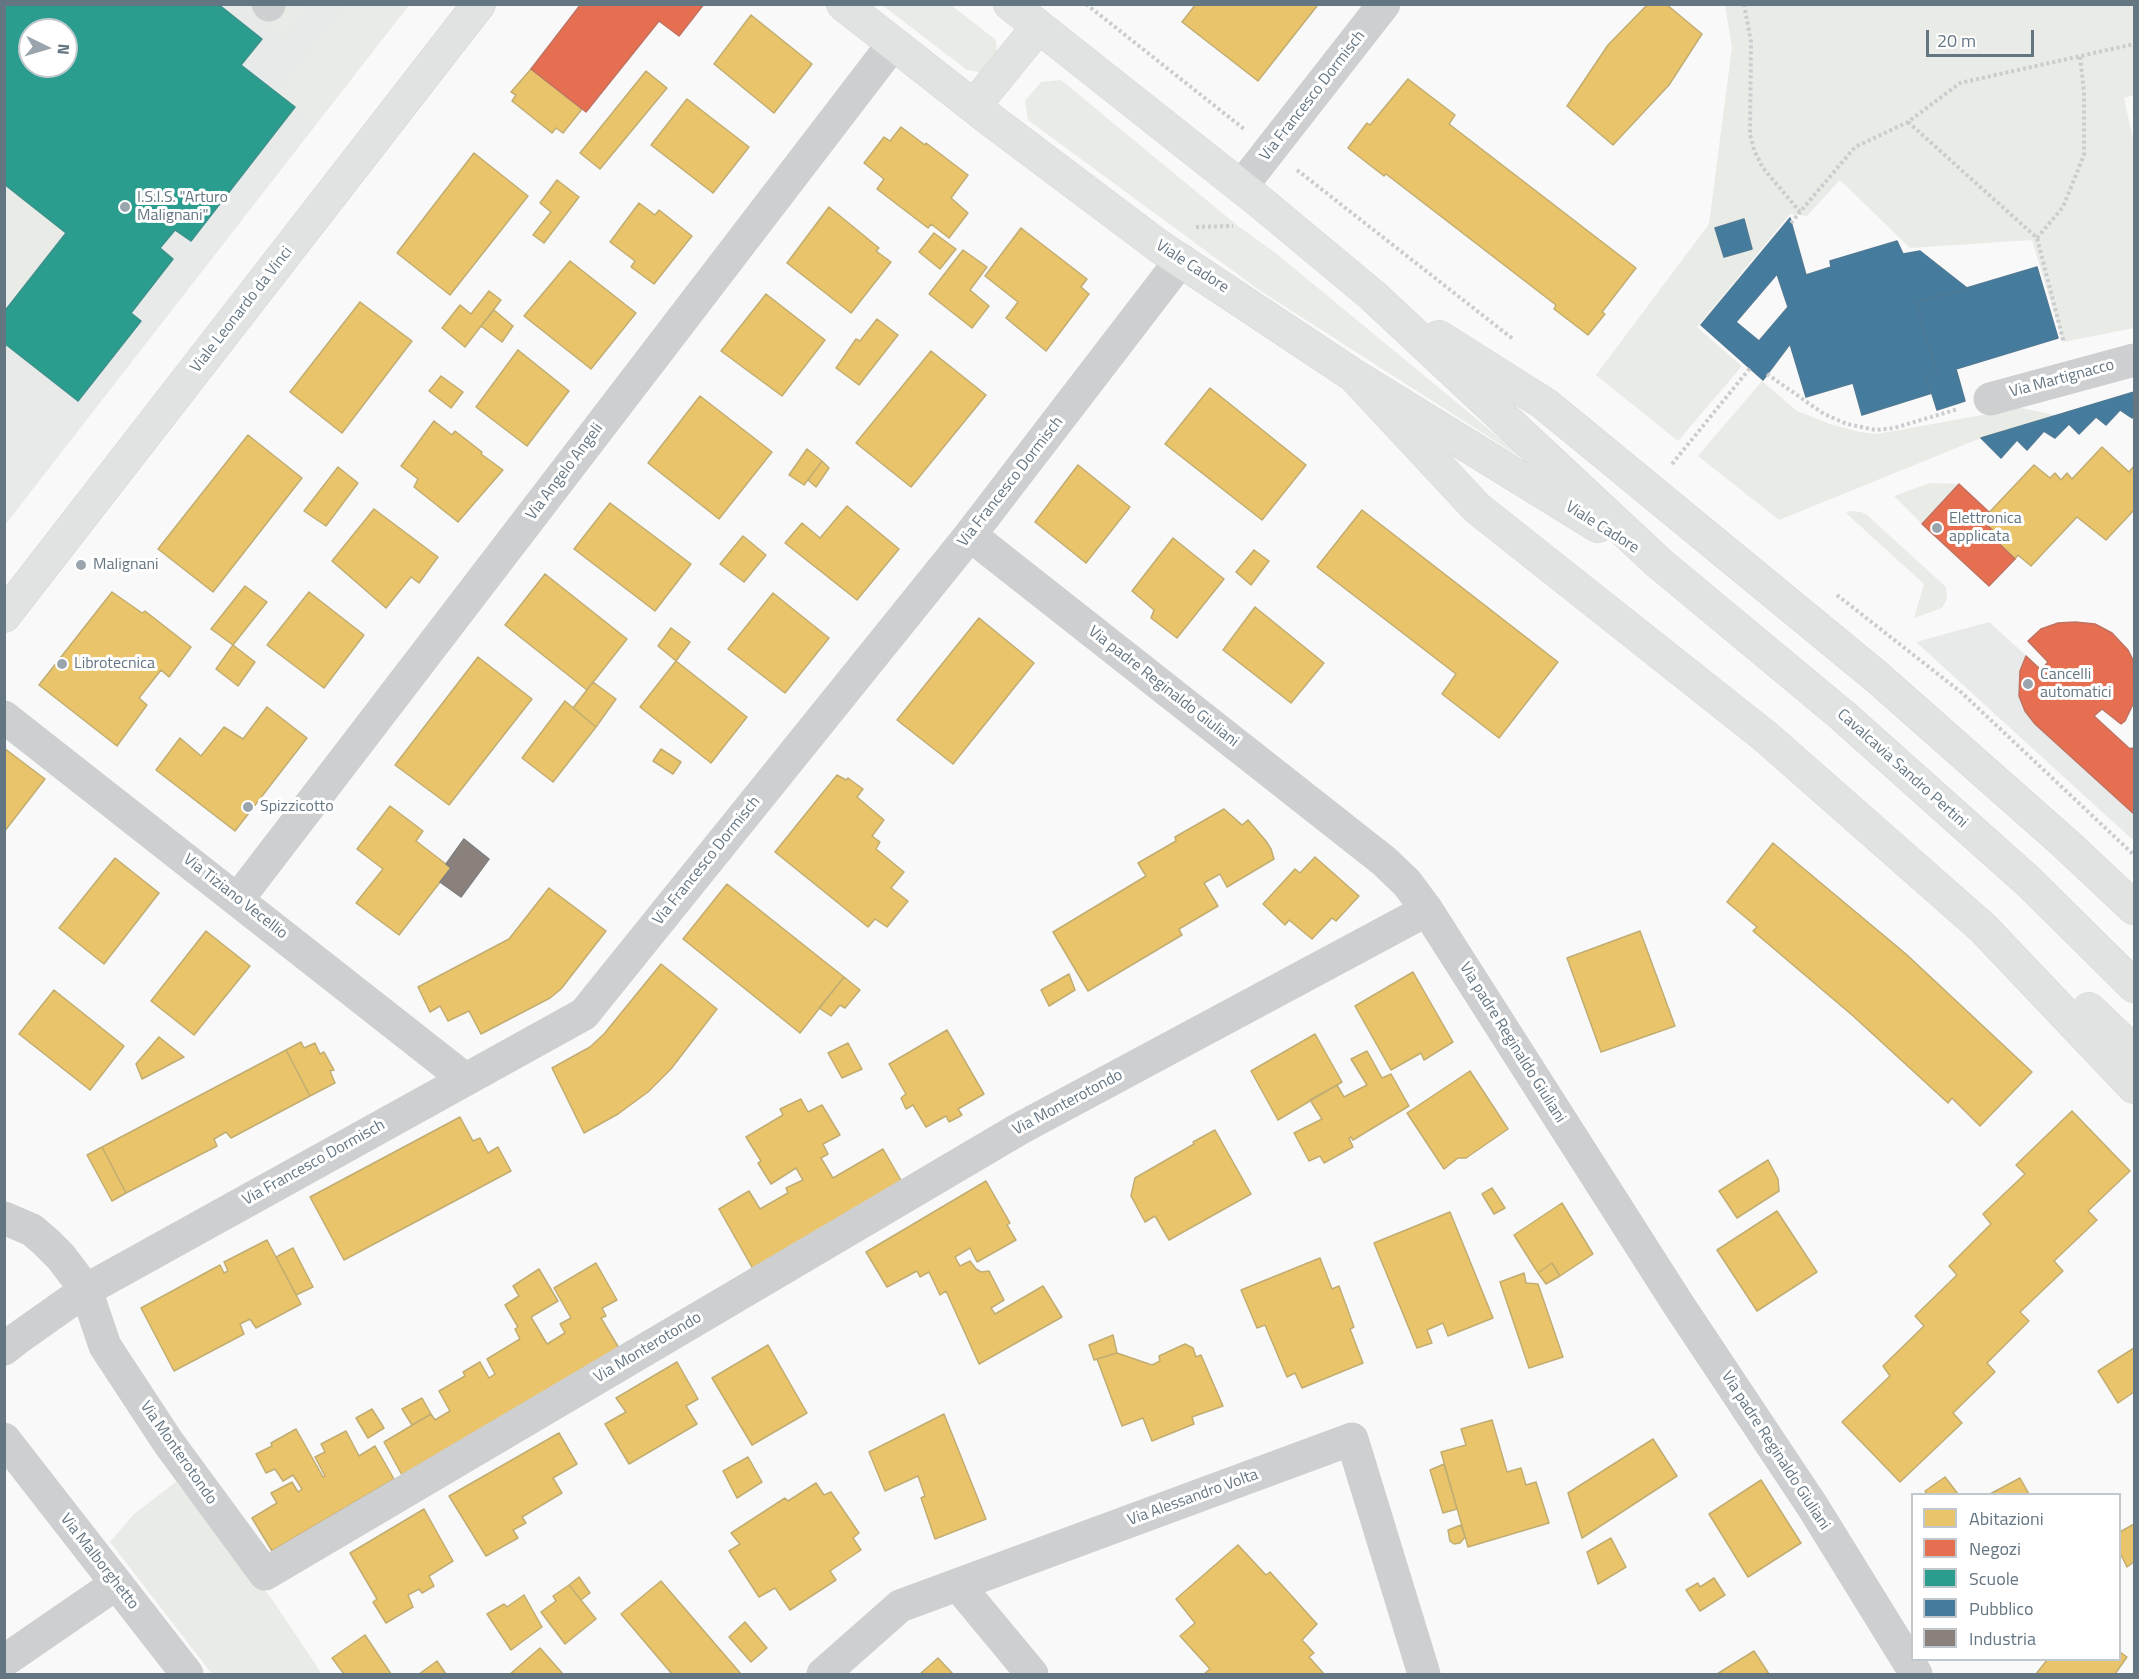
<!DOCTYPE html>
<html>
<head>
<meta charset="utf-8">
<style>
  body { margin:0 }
  #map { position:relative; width:2139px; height:1679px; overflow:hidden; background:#f9f9f9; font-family:"Titillium Web",sans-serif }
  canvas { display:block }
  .frame { position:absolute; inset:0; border:6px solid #657683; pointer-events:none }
  .legend { position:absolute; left:1911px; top:1493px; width:210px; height:168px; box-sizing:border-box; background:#fff; border:2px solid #c1c8cd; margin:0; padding:8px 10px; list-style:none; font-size:18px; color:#657683 }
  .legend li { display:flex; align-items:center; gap:12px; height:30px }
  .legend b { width:30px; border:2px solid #c1c8cd }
  .north { position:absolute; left:18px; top:18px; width:60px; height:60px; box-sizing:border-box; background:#fff; border:2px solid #c1c8cd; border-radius:50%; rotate:95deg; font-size:16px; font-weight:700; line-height:24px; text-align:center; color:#657683 }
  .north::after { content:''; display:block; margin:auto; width:21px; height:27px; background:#99a4ac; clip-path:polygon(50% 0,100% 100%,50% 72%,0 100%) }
  .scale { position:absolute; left:1926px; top:30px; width:108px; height:27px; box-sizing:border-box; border:3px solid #657683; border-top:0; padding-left:8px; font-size:18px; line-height:21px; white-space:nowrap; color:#657683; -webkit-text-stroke:4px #fff; paint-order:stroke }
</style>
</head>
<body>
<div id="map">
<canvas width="2139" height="1679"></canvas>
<div class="frame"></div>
<ul class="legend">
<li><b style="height:16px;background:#e9c46a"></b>Abitazioni</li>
<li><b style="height:16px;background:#e76f51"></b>Negozi</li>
<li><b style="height:16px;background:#2a9d8f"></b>Scuole</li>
<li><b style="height:16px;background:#457b9d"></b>Pubblico</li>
<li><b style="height:16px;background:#8a817c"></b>Industria</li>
</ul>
<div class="north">N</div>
<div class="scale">20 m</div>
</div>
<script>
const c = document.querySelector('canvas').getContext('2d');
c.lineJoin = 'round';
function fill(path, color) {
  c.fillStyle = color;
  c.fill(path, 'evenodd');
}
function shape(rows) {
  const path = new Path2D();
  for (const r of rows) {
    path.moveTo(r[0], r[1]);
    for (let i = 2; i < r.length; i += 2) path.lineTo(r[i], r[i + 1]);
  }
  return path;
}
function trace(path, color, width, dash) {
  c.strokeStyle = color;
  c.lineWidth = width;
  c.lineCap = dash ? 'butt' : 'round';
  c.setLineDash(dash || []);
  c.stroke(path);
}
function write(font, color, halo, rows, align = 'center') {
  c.font = font + ' "Titillium Web",sans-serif';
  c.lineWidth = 6;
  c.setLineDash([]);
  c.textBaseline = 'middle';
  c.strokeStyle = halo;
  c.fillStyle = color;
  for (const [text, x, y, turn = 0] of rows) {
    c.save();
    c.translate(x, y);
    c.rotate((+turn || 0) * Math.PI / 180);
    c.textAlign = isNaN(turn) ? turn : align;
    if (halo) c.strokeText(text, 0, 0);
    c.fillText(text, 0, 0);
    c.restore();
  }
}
fill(shape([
  [5,5,409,5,5,525],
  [30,30,66,30,66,66,30,66],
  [1989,622,2130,749,2134,750,2134,841,1916,642]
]), '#e8e9e9');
fill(shape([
  [285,5,309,5,283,39,267,29],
  [345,5,409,5,316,124,277,93],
  [882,5,951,5,996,40,997,57,984,73,967,70],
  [1725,5,2134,5,2134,95,2124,98,2134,144,2134,328,2063,342,2032,240,1910,248,1840,180,1807,216,1790,214,1697,327,1742,366,1678,441,1596,375,1709,224,1732,47],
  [1061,80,1238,226,1277,254,1531,464,1259,290,1028,120,1025,101,1041,82],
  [5,184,66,233,5,312],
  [1762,381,1797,411,1830,424,1859,432,1877,434,2021,408,2055,415,1981,438,1779,520,1698,456],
  [1930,483,1959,484,1922,524,1894,496],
  [1850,511,1861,512,1867,515,1946,587,1947,599,1942,608,1914,618,1924,584,1846,513],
  [176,1482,271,1598,322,1674,212,1674,110,1542,134,1514]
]), '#e8ebe6');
const homes = shape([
  [1196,4,1315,4,1317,6,1258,81,1182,22,1196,4],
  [1648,4,1666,4,1702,34,1669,85,1613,145,1567,106,1608,45,1648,4],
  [751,15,812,64,774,113,714,64,751,15],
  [531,69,582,109,563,133,556,128,552,133,512,101,516,95,511,92,531,69],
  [646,71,667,88,600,169,580,153,646,71],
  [1408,79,1455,115,1449,124,1636,268,1602,312,1605,314,1588,335,1554,309,1556,305,1386,174,1384,176,1348,148,1367,123,1370,125,1408,79],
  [687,99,749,147,713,193,651,145,687,99],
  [901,127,925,145,926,143,968,175,951,198,968,213,949,238,931,224,928,228,877,189,884,179,864,163,884,137,890,141,901,127],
  [474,153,528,196,450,295,397,253,474,153],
  [557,180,579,197,544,243,533,235,551,212,540,203,557,180],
  [639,203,655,215,659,210,692,236,654,284,631,267,635,261,610,242,639,203],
  [829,207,879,248,876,251,891,262,851,313,787,263,829,207],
  [1021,228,1087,279,1081,287,1089,294,1046,351,1006,318,1018,302,985,276,1021,228],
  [934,233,956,249,940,269,919,252,934,233],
  [963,250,987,267,970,290,989,306,972,328,929,294,963,250],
  [570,261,636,313,591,369,524,316,570,261],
  [489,291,501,300,465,347,442,328,460,305,471,314,489,291],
  [766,294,825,340,782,396,721,351,766,294],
  [360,302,412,341,342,433,290,392,360,302],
  [494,310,513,326,502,342,481,326,494,310],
  [877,319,898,335,859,385,836,368,856,339,860,341,877,319],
  [518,350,569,391,527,446,476,407,518,350],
  [931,351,986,395,911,487,856,443,931,351],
  [441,376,463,392,451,408,429,391,441,376],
  [1210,388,1306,465,1262,520,1165,444,1210,388],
  [700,396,772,452,719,519,648,463,700,396],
  [434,421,452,435,455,431,482,452,481,454,503,470,458,522,414,487,418,479,401,466,434,421],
  [248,435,302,478,213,592,158,549,248,435],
  [2102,447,2129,472,2134,466,2134,510,2106,540,2077,517,2031,566,2018,555,2015,559,1991,536,1994,532,1982,520,2034,465,2050,478,2055,473,2061,480,2067,473,2072,479,2102,447],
  [807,449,822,461,804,485,789,475,807,449],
  [822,461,829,468,816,487,808,480,822,461],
  [1078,465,1130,507,1086,563,1035,522,1078,465],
  [338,467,358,483,326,526,304,511,338,467],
  [610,503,691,564,655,611,574,549,610,503],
  [847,506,899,549,857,600,785,543,802,523,820,538,847,506],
  [374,509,438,557,419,583,411,577,386,608,332,561,374,509],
  [1362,510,1558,662,1499,738,1442,694,1456,674,1317,567,1362,510],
  [743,536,766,555,744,582,720,564,743,536],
  [1173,538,1224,579,1177,638,1151,618,1154,610,1132,591,1173,538],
  [1254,550,1269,561,1251,585,1236,572,1254,550],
  [545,574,627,639,587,690,505,625,545,574],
  [245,586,267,602,233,645,211,629,245,586],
  [112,592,142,613,145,611,191,647,169,677,161,670,139,698,147,705,117,746,39,685,112,592],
  [309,592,364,635,324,688,267,645,309,592],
  [773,593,829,638,785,693,728,649,773,593],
  [1255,607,1324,663,1291,703,1223,650,1255,607],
  [979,618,1034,663,953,764,897,720,979,618],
  [671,628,690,642,676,661,658,646,671,628],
  [233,645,255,662,238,686,216,669,233,645],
  [478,657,532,699,449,805,395,765,478,657],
  [676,661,747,717,711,763,640,707,676,661],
  [593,682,616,699,596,727,573,708,593,682],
  [565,701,596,727,553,782,522,758,565,701],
  [267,707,307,738,235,831,156,770,180,738,201,756,224,727,243,739,267,707],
  [4,748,45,779,4,832,4,748],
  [661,749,681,762,673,774,653,761,661,749],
  [837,775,846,780,848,778,863,789,857,797,884,820,872,836,880,842,876,849,904,872,891,888,908,901,887,927,875,919,868,927,775,852,837,775],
  [390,806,423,831,416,841,451,868,399,935,356,903,383,869,357,849,390,806],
  [1224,809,1242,825,1248,820,1266,841,1271,849,1274,859,1227,887,1220,874,1204,883,1218,906,1179,929,1182,935,1088,991,1053,932,1146,876,1138,863,1176,841,1175,837,1224,809],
  [1773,843,1906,954,2032,1072,1980,1126,1952,1098,1948,1103,1852,1015,1753,931,1757,927,1727,902,1773,843],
  [1315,857,1359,896,1336,921,1332,918,1312,939,1289,920,1285,925,1263,904,1295,869,1300,873,1315,857],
  [115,858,159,893,104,964,59,928,115,858],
  [727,884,844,977,800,1033,683,939,727,884],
  [549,888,606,931,561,989,550,998,481,1034,469,1011,448,1021,440,1006,430,1012,418,987,509,939,549,888],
  [206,931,250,966,194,1035,151,1001,206,931],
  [1640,931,1675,1026,1601,1052,1567,958,1640,931],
  [661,964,717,1009,671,1069,648,1092,618,1114,584,1133,552,1068,590,1047,604,1034,661,964],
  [1413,972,1453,1042,1424,1060,1421,1053,1391,1070,1355,1006,1413,972],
  [1069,974,1075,990,1049,1006,1041,990,1069,974],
  [844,977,860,990,845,1008,840,1005,831,1016,819,1008,844,977],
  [54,990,124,1046,90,1090,19,1034,54,990],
  [947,1030,984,1094,958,1109,962,1115,949,1122,946,1116,926,1127,913,1105,906,1109,901,1098,906,1094,889,1064,947,1030],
  [1315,1034,1342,1082,1278,1120,1251,1071,1315,1034],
  [159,1037,184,1057,142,1079,136,1064,159,1037],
  [301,1042,304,1048,315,1043,320,1054,324,1052,334,1070,330,1071,335,1083,310,1096,286,1050,301,1042],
  [848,1043,862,1069,842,1078,828,1053,848,1043],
  [286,1050,310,1096,231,1138,226,1132,214,1139,217,1146,126,1193,102,1147,286,1050],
  [1367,1051,1382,1078,1391,1074,1409,1106,1353,1140,1351,1137,1349,1138,1353,1147,1324,1163,1320,1156,1309,1161,1294,1133,1322,1119,1310,1100,1337,1085,1344,1097,1367,1085,1351,1059,1367,1051],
  [1470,1071,1508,1129,1466,1158,1458,1158,1444,1169,1407,1113,1470,1071],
  [801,1099,808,1112,822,1105,840,1135,823,1144,828,1154,821,1158,833,1178,883,1149,902,1182,753,1269,719,1209,749,1191,760,1209,788,1193,786,1188,803,1180,796,1168,771,1184,758,1163,761,1161,746,1137,783,1115,780,1109,801,1099],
  [2072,1111,2130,1171,2088,1211,2097,1220,2054,1261,2063,1271,2020,1312,2029,1321,1987,1363,1995,1372,1953,1413,1962,1423,1900,1482,1842,1422,1890,1376,1883,1366,1924,1326,1915,1316,1957,1275,1949,1266,1991,1224,1983,1214,2025,1174,2016,1165,2072,1111],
  [460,1117,473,1141,480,1138,488,1153,498,1147,511,1171,344,1260,310,1197,460,1117],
  [1215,1130,1251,1194,1169,1240,1155,1216,1145,1222,1131,1196,1135,1178,1194,1144,1193,1142,1215,1130],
  [102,1147,126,1193,112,1201,87,1155,102,1147],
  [1768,1160,1778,1179,1779,1191,1737,1218,1719,1191,1768,1160],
  [986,1181,1010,1223,1007,1225,1016,1240,977,1262,970,1248,955,1257,960,1266,970,1261,976,1269,981,1272,989,1271,1004,1300,991,1308,995,1314,1043,1286,1062,1317,979,1364,946,1291,940,1295,929,1272,920,1277,917,1271,887,1287,866,1252,986,1181],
  [1492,1188,1505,1208,1494,1214,1482,1194,1492,1188],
  [1562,1203,1593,1254,1560,1276,1552,1263,1538,1273,1514,1235,1562,1203],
  [1777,1211,1817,1272,1757,1311,1717,1250,1777,1211],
  [1450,1212,1493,1318,1448,1336,1443,1323,1427,1330,1432,1343,1417,1348,1374,1243,1450,1212],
  [267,1240,301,1304,256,1328,250,1319,240,1324,244,1334,174,1371,141,1308,220,1265,224,1273,228,1271,224,1262,267,1240],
  [293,1248,313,1287,296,1295,276,1257,293,1248],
  [1320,1258,1332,1289,1339,1286,1354,1327,1350,1329,1363,1363,1302,1388,1295,1373,1287,1377,1265,1325,1257,1328,1241,1290,1320,1258],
  [596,1263,617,1300,602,1308,606,1316,601,1318,619,1348,402,1475,384,1442,431,1414,435,1420,450,1411,439,1391,465,1376,463,1372,480,1362,489,1378,495,1374,487,1359,520,1339,515,1329,518,1327,505,1305,519,1296,513,1286,539,1269,558,1301,531,1317,547,1344,565,1333,560,1324,571,1318,554,1288,596,1263],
  [1552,1263,1560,1276,1546,1284,1538,1273,1552,1263],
  [1524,1273,1526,1283,1538,1284,1563,1357,1529,1368,1500,1282,1524,1273],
  [1113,1335,1117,1353,1094,1360,1089,1345,1113,1335],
  [1185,1344,1193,1348,1196,1357,1201,1355,1223,1406,1192,1417,1194,1424,1152,1441,1143,1418,1122,1426,1097,1359,1117,1353,1152,1365,1160,1361,1159,1356,1185,1344],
  [768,1345,807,1413,752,1445,712,1378,768,1345],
  [2134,1348,2134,1392,2118,1403,2098,1371,2134,1348],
  [677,1362,698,1399,686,1406,697,1424,629,1464,605,1424,626,1412,616,1398,677,1362],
  [422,1398,431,1414,412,1425,402,1409,422,1398],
  [372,1409,384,1428,368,1438,356,1418,372,1409],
  [944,1414,986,1519,935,1539,921,1498,925,1496,918,1476,885,1491,869,1452,944,1414],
  [1492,1420,1507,1472,1521,1468,1526,1485,1536,1482,1549,1523,1468,1547,1441,1452,1466,1445,1461,1429,1492,1420],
  [296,1429,323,1477,325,1476,315,1457,325,1452,321,1444,346,1431,359,1456,375,1446,394,1479,272,1551,252,1518,277,1503,271,1493,292,1482,298,1492,302,1489,293,1475,283,1481,275,1469,266,1473,256,1454,272,1446,271,1443,296,1429],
  [559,1433,577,1464,553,1478,562,1493,522,1517,526,1523,513,1530,518,1538,486,1556,449,1496,559,1433],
  [1653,1439,1677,1476,1582,1538,1568,1493,1653,1439],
  [748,1457,762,1482,737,1498,723,1471,748,1457],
  [1444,1464,1457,1509,1443,1513,1430,1470,1444,1464],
  [1945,1477,1958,1494,1927,1494,1925,1491,1945,1477],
  [2020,1478,2029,1494,1990,1494,2020,1478],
  [1761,1480,1801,1543,1748,1577,1709,1514,1761,1480],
  [816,1483,824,1495,831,1492,859,1533,853,1538,861,1550,830,1571,836,1580,790,1610,775,1588,759,1597,729,1551,740,1544,731,1533,785,1498,788,1501,816,1483],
  [424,1509,453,1561,429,1576,434,1586,422,1593,419,1589,408,1595,413,1607,386,1623,373,1602,377,1599,350,1553,424,1509],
  [2134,1524,2134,1562,2127,1567,2120,1553,2120,1532,2134,1524],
  [1461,1525,1465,1537,1460,1543,1454,1544,1450,1541,1448,1530,1461,1525],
  [1611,1538,1626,1567,1598,1584,1587,1552,1611,1538],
  [1238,1545,1266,1575,1270,1572,1317,1624,1302,1640,1314,1653,1309,1657,1324,1674,1204,1674,1210,1669,1180,1636,1195,1623,1176,1599,1238,1545],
  [579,1577,590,1593,581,1600,569,1585,579,1577],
  [1714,1578,1725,1595,1700,1611,1686,1590,1698,1583,1700,1587,1714,1578],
  [661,1581,741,1674,672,1674,621,1614,661,1581],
  [569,1585,596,1619,565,1644,541,1612,556,1601,553,1596,569,1585],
  [524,1595,542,1627,511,1650,487,1614,504,1604,507,1607,524,1595],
  [745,1622,767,1648,751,1662,729,1637,745,1622],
  [365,1635,391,1674,344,1674,332,1658,365,1635],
  [540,1648,563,1674,510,1674,540,1648],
  [1754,1651,1769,1674,1717,1674,1754,1651],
  [2120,1652,2127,1657,2115,1674,2036,1674,2047,1660,2120,1660,2120,1652],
  [938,1658,953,1674,920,1674,938,1658],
  [437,1661,446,1674,419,1674,437,1661]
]);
fill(homes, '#e9c46a');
trace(homes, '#c1ad72', 1.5);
const shops = shape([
  [581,4,704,4,679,36,659,21,586,112,531,69,581,4],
  [1959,484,1989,512,1982,520,1994,532,1991,536,2015,559,1989,586,1922,524,1959,484],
  [2075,622,2095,624,2112,633,2128,650,2133,660,2134,702,2125,721,2121,724,2102,709,2094,716,2130,749,2132,748,2134,750,2134,814,2035,724,2025,711,2019,696,2020,671,2026,656,2041,670,2048,662,2028,641,2041,629,2058,623,2075,622]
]);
fill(shops, '#e76f51');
trace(shops, '#c07160', 1.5);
const schools = shape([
  [4,4,218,4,262,39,241,65,295,107,191,241,175,230,160,248,173,259,131,313,141,321,78,401,4,343,4,312,66,233,4,184,4,4],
  [30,30,66,30,66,66,30,66,30,30]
]);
fill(schools, '#2a9d8f');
trace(schools, '#3c918b', 1.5);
const public = shape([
  [1790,218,1806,275,1831,267,1830,261,1897,241,1903,254,1920,251,1967,288,1916,303,1937,372,1926,375,1932,393,1862,415,1853,383,1806,397,1790,344,1763,380,1701,325,1790,218],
  [1777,274,1788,307,1759,341,1736,322,1777,274],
  [1744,219,1752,249,1724,257,1715,228,1744,219],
  [2037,267,2058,338,1956,369,1965,401,1937,410,1926,375,1937,372,1916,303,2037,267],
  [2134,392,2134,415,2132,418,2120,410,2106,425,2096,417,2079,434,2069,424,2055,438,2044,431,2027,450,2017,440,2001,458,1981,438,2134,392]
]);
fill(public, '#457b9d');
trace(public, '#4f7a95', 1.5);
const industry = shape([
  [464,839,489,859,461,897,440,882,451,868,446,864,464,839]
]);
fill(industry, '#8a817c');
trace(industry, '#7f7e7e', 1.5);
const major = shape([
  [843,4,991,120,1160,247,1353,375,1598,526],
  [1010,4,1259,201,1372,295,1659,563,1842,715,2029,882,2134,986],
  [974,106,1038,27],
  [1439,337,1545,404,1877,677,2067,845,2134,908],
  [1353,375,1477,508,1766,737,1983,928,2134,1087],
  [4,616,479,4],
  [2089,1009,2134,1052]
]);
trace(major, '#d5d6d7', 34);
trace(shape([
  [1086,4,1244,129],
  [1744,4,1751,42,1750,134,1754,150,1763,168,1800,212,1855,147,1908,122,1960,83,2134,44],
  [1908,122,2037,238,2064,343],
  [1297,170,1513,339],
  [1791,223,1800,212],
  [1196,227,1233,226],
  [2037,238,2063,207,2084,155,2084,92,2080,56],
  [1767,374,1824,414,1847,424,1876,430,1894,428,1958,409],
  [1672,464,1750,368],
  [1837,595,1962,693,2134,855]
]), '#cbcccd', 4, [3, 3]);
trace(shape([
  [268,4,269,5],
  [1241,187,1384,4],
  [1990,399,2134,360],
  [970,535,1384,861,1407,883,1427,910,1678,1304,1813,1507,1916,1674],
  [4,717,465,1079],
  [238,899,893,44],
  [4,1218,32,1230,46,1242,61,1257,86,1290,105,1346,168,1442,265,1574,1019,1129,1427,910],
  [4,1349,18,1338,86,1290,584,1014,970,535,1181,260],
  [4,1439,187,1674],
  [958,1585,1032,1674],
  [4,1661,116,1584],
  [823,1674,900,1606,1352,1439,1424,1674]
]), '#cecfd0', 33);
trace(major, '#e1e2e2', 33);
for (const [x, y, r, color] of [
  [125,207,6,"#99a4ac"],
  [1937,528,6,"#99a4ac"],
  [81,565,6,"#99a4ac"],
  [62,664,6,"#99a4ac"],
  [2028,684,6,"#99a4ac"],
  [248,807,6,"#99a4ac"]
]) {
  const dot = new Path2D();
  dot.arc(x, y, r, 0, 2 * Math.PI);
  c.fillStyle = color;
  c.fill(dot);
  trace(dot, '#fff', 2);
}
write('16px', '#657683', '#fff', [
  ["Via Francesco Dormisch",1313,96,-52],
  ["Viale Cadore",1192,267,33],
  ["Viale Leonardo da Vinci",242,310,-52],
  ["Via Martignacco",2062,379,-15],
  ["Via Angelo Angeli",565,472,-53],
  ["Via Francesco Dormisch",1011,482,-52],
  ["Viale Cadore",1602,528,32],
  ["Via padre Reginaldo Giuliani",1163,687,38],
  ["Cavalcavia Sandro Pertini",1902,769,42],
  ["Via Francesco Dormisch",707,861,-51],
  ["Via Tiziano Vecellio",235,897,38],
  ["Via padre Reginaldo Giuliani",1512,1043,58],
  ["Via Monterotondo",1068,1103,-28],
  ["Via Francesco Dormisch",314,1163,-29],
  ["Via Monterotondo",648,1348,-31],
  ["Via padre Reginaldo Giuliani",1775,1451,57],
  ["Via Monterotondo",178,1453,55],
  ["Via Alessandro Volta",1193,1498,-20],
  ["Via Malborghetto",99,1562,52]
]);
write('16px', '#657683', '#fff', [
  ["I.S.I.S. \"Arturo",137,198],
  ["Malignani\"",137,216],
  ["Elettronica",1949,519],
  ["applicata",1949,537],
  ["Malignani",93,565],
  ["Librotecnica",74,664],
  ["Cancelli",2040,675],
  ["automatici",2040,693],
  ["Spizzicotto",260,807]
], 'left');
</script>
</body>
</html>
